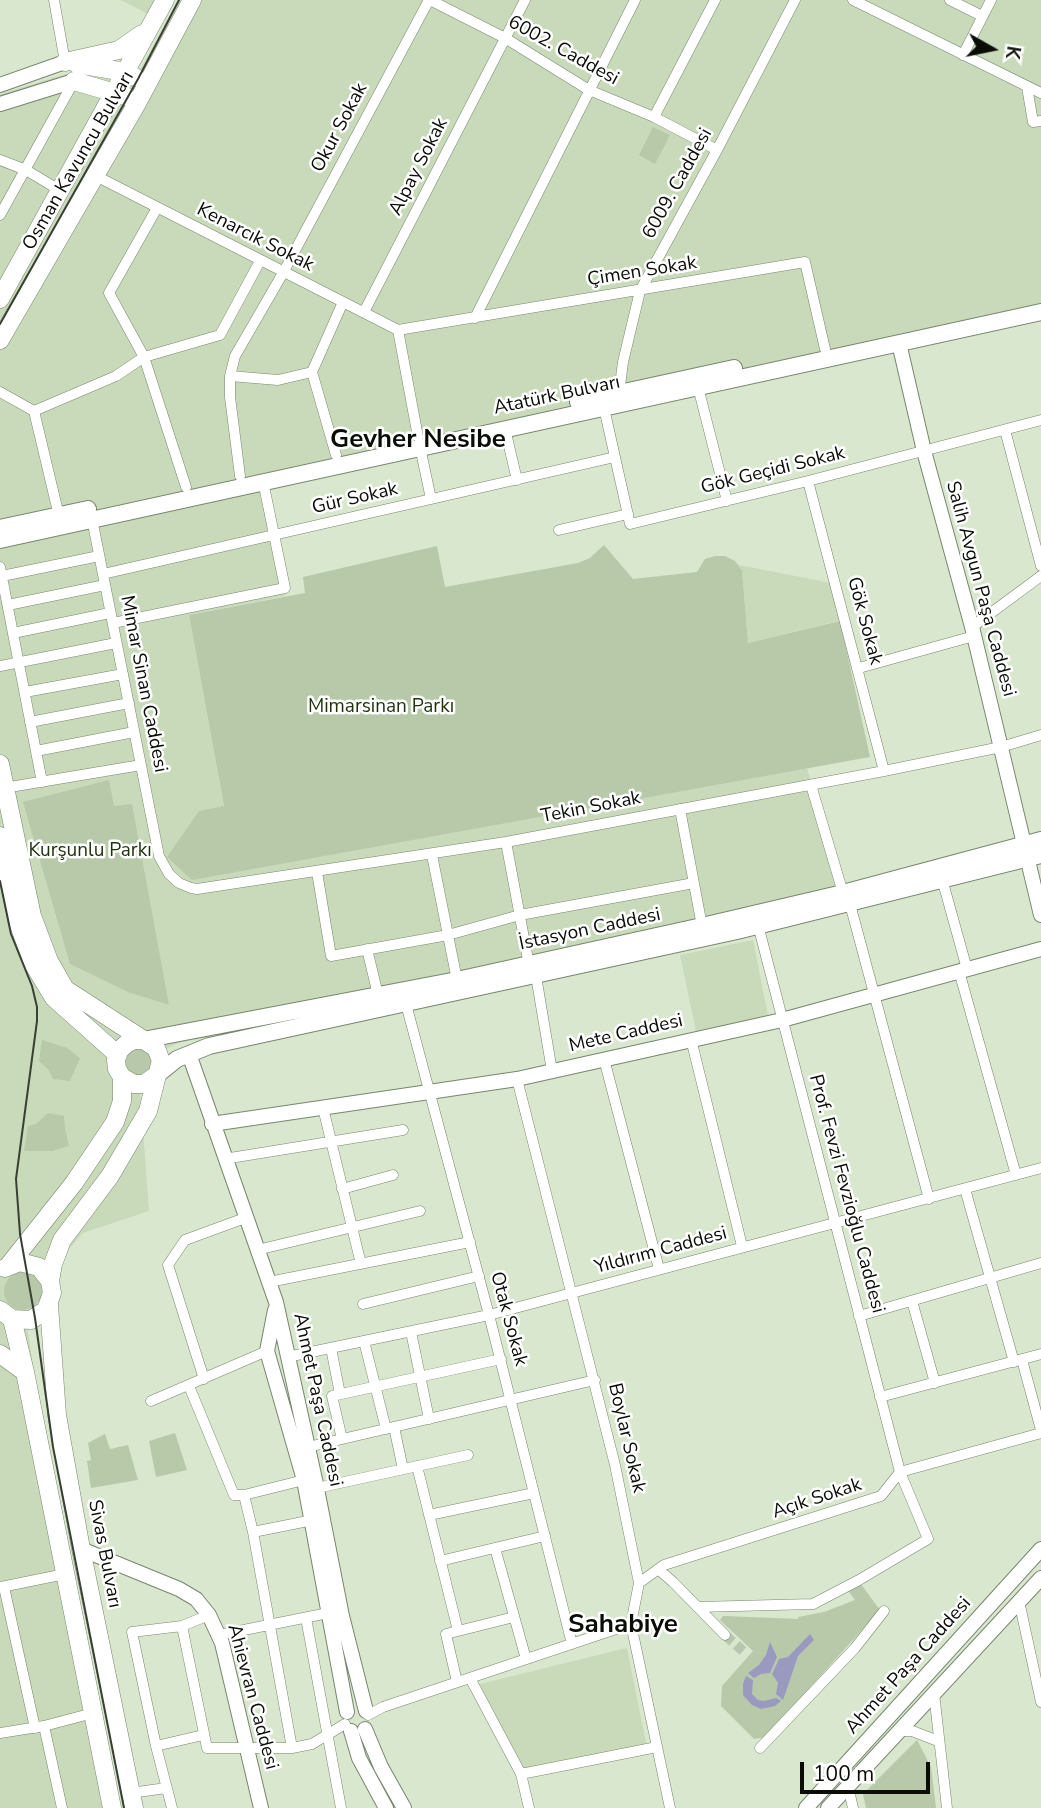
<!DOCTYPE html>
<html>
<head>
<meta charset="utf-8">
<style>
  body { margin:0 }
  #map { position:relative; width:1041px; height:1808px; overflow:hidden; background:#d8e7cd; font-family:"Nunito Sans",sans-serif }
  canvas { display:block }
  .north { position:absolute; left:957px; top:14px; width:70px; height:70px; -webkit-text-stroke:5px #fff; paint-order:stroke; rotate:99deg; font-size:19px; font-weight:700; line-height:28px; text-align:center; color:#090d06 }
  .north::after { content:''; display:block; margin:auto; width:24px; height:32px; background:#090d06; clip-path:polygon(50% 0,100% 100%,50% 72%,0 100%) }
  .scale { position:absolute; left:800px; top:1762px; width:130px; height:32px; box-sizing:border-box; border:4px solid #090d06; border-top:0; padding-left:9px; font-size:21px; line-height:24px; white-space:nowrap; color:#090d06; -webkit-text-stroke:5px #fff; paint-order:stroke }
</style>
</head>
<body>
<div id="map">
<canvas width="1041" height="1808"></canvas>
<div class="north">K</div>
<div class="scale">100 m</div>
</div>
<script>
const c = document.querySelector('canvas').getContext('2d');
c.lineJoin = 'round';
function fill(path, color) {
  c.fillStyle = color;
  c.fill(path, 'evenodd');
}
function shape(rows) {
  const path = new Path2D();
  for (const r of rows) {
    if (r.length === 3) {
      path.moveTo(r[0] + r[2], r[1]);
      path.arc(r[0], r[1], r[2], 0, 2 * Math.PI);
      continue;
    }
    path.moveTo(r[0], r[1]);
    for (let i = 2; i < r.length; i += 2) path.lineTo(r[i], r[i + 1]);
  }
  return path;
}
function trace(path, color, width, dash) {
  c.strokeStyle = color;
  c.lineWidth = width;
  c.lineCap = dash ? 'butt' : 'round';
  c.setLineDash(dash || []);
  c.stroke(path);
}
function write(font, color, halo, rows, align = 'center') {
  c.font = font + ' "Nunito Sans",sans-serif';
  c.lineWidth = 5;
  c.setLineDash([]);
  c.textBaseline = 'middle';
  c.strokeStyle = halo;
  c.fillStyle = color;
  for (const [text, x, y, turn = 0] of rows) {
    c.save();
    c.translate(x, y);
    c.rotate((+turn || 0) * Math.PI / 180);
    c.textAlign = isNaN(turn) ? turn : align;
    if (halo) c.strokeText(text, 0, 0);
    c.fillText(text, 0, 0);
    c.restore();
  }
}
fill(shape([
  [121,0,155,0,148,14],
  [178,0,1041,0,1041,306,260,476,285,596,189,615,224,807,191,879,807,768,843,898,315,1016,178,1043,138,1063,149,1211,83,1233,63,1256,57,1285,22,1292,37,1392,117,1808,0,1808,0,94,82,69,133,83],
  [739,565,836,584,846,619,748,643,742,570],
  [753,940,768,1016,696,1031,680,955],
  [627,1648,647,1748,523,1773,480,1684]
]), '#c8daba');
fill(shape([
  [653,127,670,135,655,164,639,155],
  [604,545,633,579,697,572,705,559,715,556,725,556,735,561,742,570,748,643,840,621,870,757,192,880,167,857,199,811,224,806,189,615,305,593,303,577,437,546,445,587,578,563,590,558],
  [109,780,114,806,132,804,169,1005,128,992,70,964,23,802],
  [42,1040,67,1048,80,1058,70,1081,53,1079,48,1069,39,1061],
  [139,1062,14],
  [48,1113,64,1116,65,1129,69,1146,52,1151,24,1151,28,1126,36,1124],
  [23,1291,19],
  [175,1433,187,1470,156,1477,149,1441],
  [105,1434,110,1449,128,1445,138,1480,91,1488,87,1461,91,1460,88,1443],
  [860,1583,880,1610,765,1737,754,1739,721,1706,722,1686,753,1651,720,1620,723,1616,799,1619,798,1617,824,1612,855,1600,847,1589],
  [917,1740,931,1767,936,1808,866,1808,863,1794]
]), '#b7c9a9');
fill(shape([
  [810,1634,814,1640,798,1656,783,1700,776,1694,778,1683,772,1674,779,1659,788,1657],
  [770,1642,777,1657,770,1673,761,1674,754,1678,748,1673,759,1665,766,1655],
  [746,1676,753,1680,752,1694,758,1700,764,1701,776,1698,781,1701,775,1706,761,1709,752,1705,743,1695,743,1684]
]), '#9a9ac1');
trace(shape([
  [725,1635,743,1651]
]), '#b9c6af', 10, [10, 5]);
const street = shape([
  [54,0,65,62],
  [430,0,505,38,589,90,654,117,717,150],
  [853,0,1041,93],
  [950,0,982,16],
  [963,55,991,0],
  [1027,87,1033,122,1041,121],
  [654,117,715,0],
  [0,160,26,170,61,191],
  [96,176,398,330],
  [157,208,109,293,144,357,186,487],
  [0,215,74,81],
  [364,312,525,0],
  [475,318,635,0],
  [398,330,805,262,825,349],
  [398,330,418,437],
  [312,372,336,455],
  [230,376,278,380,312,372,343,302],
  [698,387,727,501],
  [0,392,34,411,59,516],
  [619,393,623,362,640,291,717,150,795,0],
  [604,408,630,524,808,481,1041,420],
  [34,411,116,376,144,357,220,335,260,261],
  [505,429,517,480],
  [1005,430,1041,566],
  [420,447,431,499],
  [240,476,230,397,230,376,235,356,283,273,429,0],
  [808,481,884,771],
  [92,519,159,856,169,874,179,883,191,888,197,889,506,842,884,771,1001,747,1041,735],
  [559,530,628,514],
  [0,567,42,782],
  [103,574,615,457],
  [2,576,99,556],
  [8,605,105,585],
  [113,623,285,588,263,481],
  [972,627,1041,576],
  [13,633,110,613],
  [0,666,116,643],
  [859,668,974,636],
  [25,692,123,674],
  [30,722,129,703],
  [36,751,134,732],
  [811,785,843,893],
  [4,788,141,765],
  [680,809,702,926],
  [506,842,529,965],
  [432,855,457,980],
  [317,872,331,956,448,935,520,915,694,883],
  [942,879,967,969],
  [850,904,929,1199],
  [367,949,378,995],
  [959,971,1016,1175],
  [536,976,552,1071],
  [406,1004,489,1315,572,1644],
  [691,1039,742,1246],
  [604,1059,659,1269],
  [517,1079,615,1465,639,1583,631,1624,670,1808],
  [323,1108,361,1264],
  [224,1159,403,1130],
  [342,1189,393,1175],
  [965,1189,1014,1362],
  [257,1250,420,1211],
  [269,1282,470,1242],
  [912,1301,935,1383],
  [363,1304,479,1276],
  [859,1316,1041,1263],
  [411,1332,429,1419],
  [364,1341,386,1429],
  [331,1348,340,1394],
  [287,1357,489,1315,1041,1168],
  [1022,1360,1041,1430],
  [204,1379,168,1265,185,1240,245,1218],
  [189,1386,234,1495,244,1495,304,1480],
  [880,1397,1041,1354],
  [151,1401,267,1351],
  [394,1427,403,1469],
  [342,1439,332,1396,501,1359],
  [308,1447,595,1380],
  [417,1466,458,1631,446,1634,457,1682],
  [317,1488,468,1455],
  [244,1495,253,1532,292,1748],
  [429,1515,534,1493],
  [253,1532,313,1520],
  [495,1548,526,1659],
  [440,1561,545,1536],
  [658,1569,673,1582,725,1635],
  [639,1583,664,1565,881,1496,900,1472,1041,1433],
  [1,1587,65,1574],
  [4,1587,35,1728],
  [1019,1601,1041,1702],
  [698,1607,813,1604,859,1580,928,1539,900,1472,758,925],
  [306,1618,341,1808],
  [182,1626,207,1748,292,1748,312,1744,345,1724],
  [458,1631,514,1617],
  [219,1635,328,1613],
  [470,1678,521,1774,529,1808],
  [934,1693,947,1808],
  [368,1715,383,1707,631,1624],
  [44,1726,62,1808],
  [899,1731,912,1731,938,1741],
  [0,1733,44,1726,93,1713],
  [156,1746,203,1735],
  [760,1748,855,1648,884,1611],
  [521,1774,657,1747],
  [848,1786,853,1808],
  [131,1793,166,1788],
  [172,1808,156,1746,132,1632,182,1626,209,1615]
]);
const secondary = shape([
  [0,85,65,62],
  [0,104,74,81],
  [899,343,924,451,972,627,1041,915],
  [189,1054,276,1302,316,1484,342,1616,366,1711],
  [212,1124,517,1079,782,1020,1041,949],
  [275,1310,267,1351,304,1480,347,1712],
  [81,1549,179,1589,196,1599,209,1615,222,1643,261,1808],
  [365,1729,381,1767,404,1808],
  [351,1731,359,1758,386,1808],
  [806,1808,1041,1549],
  [828,1808,1041,1578]
]);
const primary = shape([
  [578,402,734,368],
  [0,528,88,509],
  [0,540,1041,312],
  [143,1040,457,980,702,926,843,893,1041,840],
  [157,1075,177,1059,209,1046,737,931,1041,855]
]);
const highway = shape([
  [65,62,119,50,142,34],
  [77,64,125,72,135,77],
  [74,81,125,96],
  [0,299,165,0],
  [0,340,136,105,192,0],
  [0,764,32,916,49,961,65,989,156,1048,161,1061,157,1075,144,1084,134,1084,122,1077,117,1069,116,1060,119,1051,126,1044,134,1040,143,1040],
  [0,836,17,920,34,965,54,998,118,1055],
  [9,1265,74,1183,115,1122,122,1101,122,1077],
  [50,1281,53,1264,62,1240,110,1176,148,1111,157,1075],
  [49,1305,57,1415,81,1549,134,1808],
  [0,1310,12,1319,31,1320,46,1310,52,1293,50,1281,39,1267,20,1262,5,1268],
  [12,1319,25,1372,112,1808],
  [0,1354,25,1372]
]);
trace(street, '#79866f', 11);
trace(secondary, '#79866f', 16);
trace(primary, '#79866f', 18);
trace(highway, '#79866f', 19);
trace(street, '#fff', 10);
trace(secondary, '#fff', 14);
trace(primary, '#fff', 16);
trace(highway, '#fff', 18);
trace(shape([
  [0,324,138,79,179,0],
  [0,881,11,934,32,986,37,1007,37,1021,16,1179,20,1234,35,1318,53,1447,124,1808]
]), '#3a4035', 2);
write('19px', '#090d06', '#fff', [
  ["6002. Caddesi",563,51,29],
  ["Okur Sokak",340,128,-62],
  ["Osman Kavuncu Bulvarı",79,161,-60],
  ["Alpay Sokak",419,167,-63],
  ["6009. Caddesi",678,184,-61],
  ["Kenarcık Sokak",255,238,27],
  ["Çimen Sokak",642,272,-9],
  ["Atatürk Bulvarı",557,396,-12],
  ["Gök Geçidi Sokak",773,471,-14],
  ["Gür Sokak",355,499,-13],
  ["Salih Avgun Paşa Caddesi",980,589,75],
  ["Gök Sokak",864,621,75],
  ["Mimar Sinan Caddesi",143,684,79],
  ["Tekin Sokak",591,808,-11],
  ["İstasyon Caddesi",590,930,-12],
  ["Mete Caddesi",626,1034,-13],
  ["Prof. Fevzi Fevzioğlu Caddesi",846,1194,75],
  ["Yıldırım Caddesi",661,1251,-15],
  ["Otak Sokak",508,1319,75],
  ["Ahmet Paşa Caddesi",317,1400,78],
  ["Boylar Sokak",626,1438,77],
  ["Açık Sokak",817,1499,-18],
  ["Sivas Bulvarı",104,1554,79],
  ["Ahmet Paşa Caddesi",909,1666,-48],
  ["Ahievran Caddesi",252,1697,75]
]);
write('19px', '#1e3108', '#fff', [
  ["Mimarsinan Parkı",381,707],
  ["Kurşunlu Parkı",90,851]
]);
write('bold 26px', '#090d06', '#fff', [
  ["Gevher Nesibe",418,441],
  ["Sahabiye",623,1626]
]);
</script>
</body>
</html>
